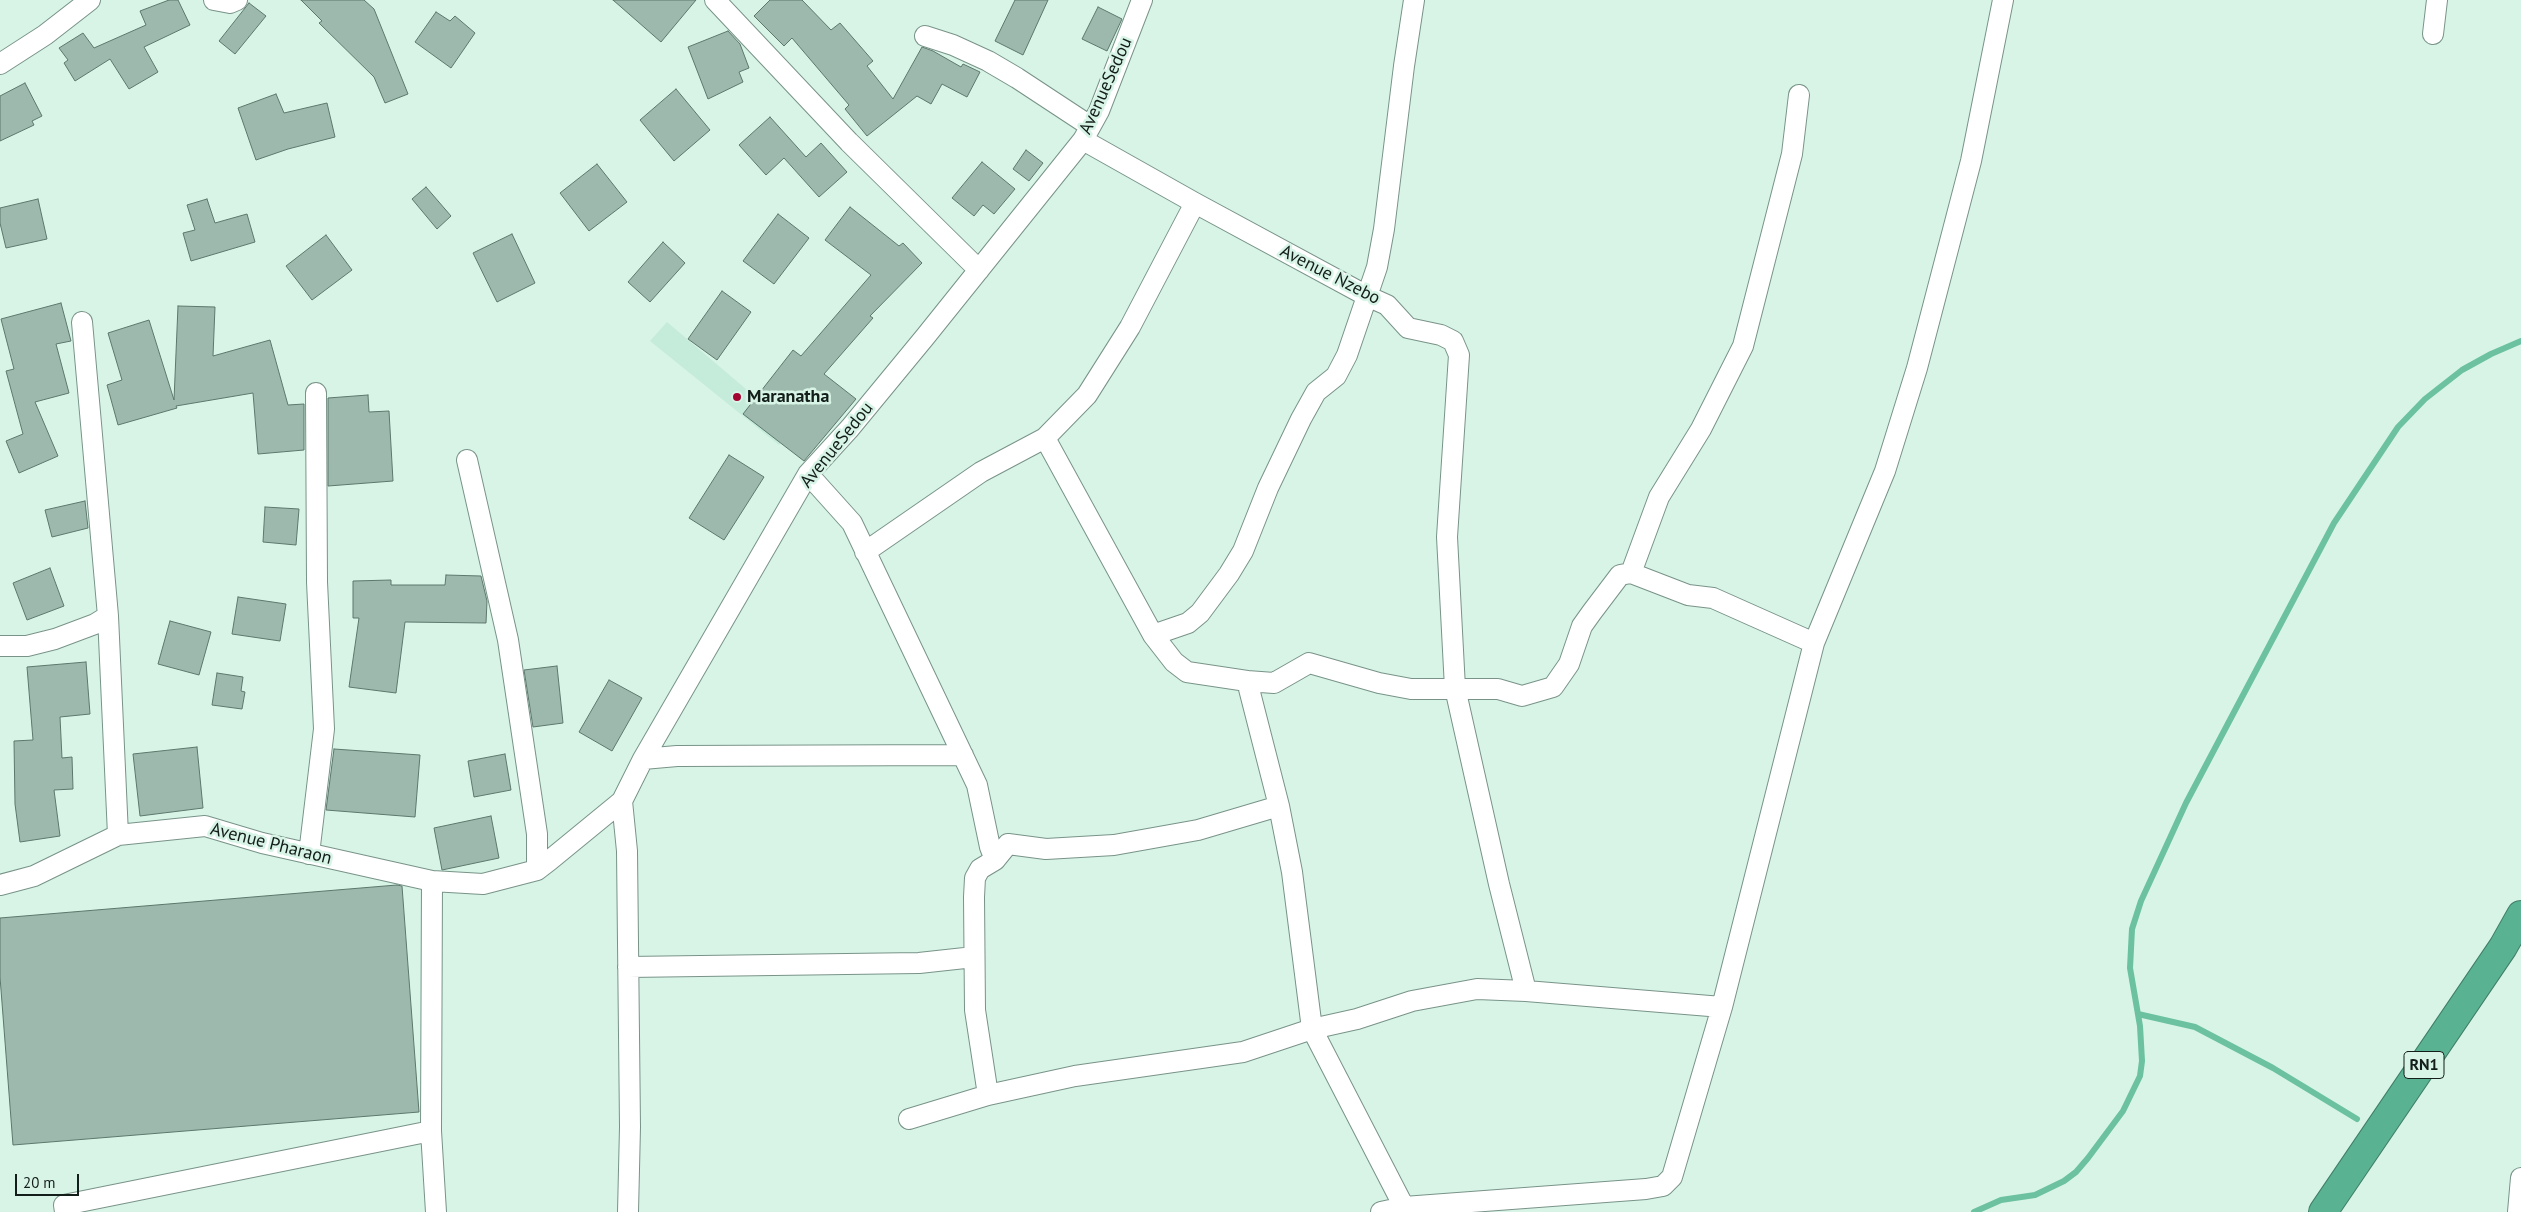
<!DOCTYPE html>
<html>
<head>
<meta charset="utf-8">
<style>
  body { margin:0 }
  #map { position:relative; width:2521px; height:1212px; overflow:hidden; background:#d7f4e7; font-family:"PT Sans",sans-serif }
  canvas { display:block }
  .scale { position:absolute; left:15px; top:1174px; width:64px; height:22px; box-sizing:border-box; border:2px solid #131d19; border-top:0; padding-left:6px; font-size:15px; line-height:18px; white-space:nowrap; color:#131d19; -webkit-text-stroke:4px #d7f4e7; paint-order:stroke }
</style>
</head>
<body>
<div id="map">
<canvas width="2521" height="1212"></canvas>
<div class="scale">20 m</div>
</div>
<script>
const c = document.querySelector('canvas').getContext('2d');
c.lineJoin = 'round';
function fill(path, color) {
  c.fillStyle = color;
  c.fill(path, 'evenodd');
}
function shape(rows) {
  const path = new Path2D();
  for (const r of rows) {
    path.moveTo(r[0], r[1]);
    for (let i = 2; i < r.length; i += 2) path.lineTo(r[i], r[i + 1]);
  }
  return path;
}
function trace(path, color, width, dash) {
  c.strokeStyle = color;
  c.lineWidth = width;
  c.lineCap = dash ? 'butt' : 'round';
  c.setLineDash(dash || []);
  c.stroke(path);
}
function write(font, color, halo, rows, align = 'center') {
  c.font = font + ' "PT Sans",sans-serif';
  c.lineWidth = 5;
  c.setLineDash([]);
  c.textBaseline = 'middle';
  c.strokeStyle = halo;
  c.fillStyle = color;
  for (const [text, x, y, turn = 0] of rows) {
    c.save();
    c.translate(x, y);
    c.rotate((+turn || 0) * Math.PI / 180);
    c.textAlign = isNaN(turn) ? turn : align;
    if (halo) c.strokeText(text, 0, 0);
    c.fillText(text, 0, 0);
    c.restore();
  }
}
fill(shape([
  [667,322,793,429,779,445,650,341]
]), '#c5ebda');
trace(shape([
  [2138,1014,2195,1027,2273,1068,2357,1119],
  [1974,1212,2001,1200,2035,1195,2064,1181,2076,1172,2088,1158,2123,1111,2140,1076,2142,1061,2140,1026,2130,968,2132,929,2141,901,2186,803,2334,523,2398,427,2425,399,2462,370,2491,354,2521,341]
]), '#6bc1a0', 6);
const building = shape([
  [169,0,178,0,190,25,144,47,158,72,129,89,110,59,75,81,64,63,68,60,59,48,83,33,94,48,146,25,140,11,169,0],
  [301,0,364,0,374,9,408,94,385,103,374,77,319,23,322,21,301,0],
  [613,0,696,0,661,42,613,0],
  [770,0,802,0,831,30,840,23,873,61,867,66,893,99,922,47,933,51,961,67,963,64,980,72,967,97,942,84,931,104,917,96,867,136,845,109,849,105,792,38,784,46,754,16,770,0],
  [1015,0,1048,0,1023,55,995,41,1015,0],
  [249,3,266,16,235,54,219,41,249,3],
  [1098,7,1122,19,1107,51,1082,39,1098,7],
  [436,12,450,21,455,16,475,33,451,68,415,42,436,12],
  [728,31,740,44,749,68,739,72,743,82,708,99,688,47,728,31],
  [25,83,42,116,32,121,34,125,0,141,0,96,25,83],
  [676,89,710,130,674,161,640,120,676,89],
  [276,94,284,113,327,103,335,137,288,149,256,160,238,108,276,94],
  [770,117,806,157,821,143,847,172,819,197,784,158,766,175,739,145,770,117],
  [1026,150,1043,163,1029,181,1013,169,1026,150],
  [982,162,1015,189,994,214,983,205,974,216,952,198,982,162],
  [597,164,627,202,589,231,560,193,597,164],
  [426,187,451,216,437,229,412,199,426,187],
  [38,199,47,239,6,248,0,223,0,208,38,199],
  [207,199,215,223,247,214,255,242,191,261,183,233,195,230,187,205,207,199],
  [850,207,899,246,903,243,922,263,870,316,873,318,824,374,856,399,804,461,743,414,793,350,801,356,871,275,825,240,850,207],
  [778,214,809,238,774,284,743,261,778,214],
  [512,234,535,283,497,302,473,253,512,234],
  [326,235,352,270,312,300,286,266,326,235],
  [663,242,685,263,650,302,628,282,663,242],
  [722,291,751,312,717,360,688,339,722,291],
  [61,303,71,341,56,344,69,393,35,402,58,456,19,473,6,441,23,434,6,371,14,369,1,319,61,303],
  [178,306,215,307,213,356,270,340,288,405,304,404,304,450,258,454,253,393,176,406,177,408,118,425,107,385,122,380,108,333,149,320,174,400,178,306],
  [368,395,369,412,389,411,393,481,328,486,328,398,368,395],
  [729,455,764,477,724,540,689,518,729,455],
  [85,501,88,528,52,537,45,510,85,501],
  [265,507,299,509,296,545,263,542,265,507],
  [50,568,64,606,27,620,13,583,50,568],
  [446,575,481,576,487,601,486,623,405,622,396,693,349,687,359,618,353,618,353,581,391,580,391,585,445,585,446,575],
  [238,597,286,604,280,641,232,634,238,597],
  [170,621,211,632,199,675,158,664,170,621],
  [86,662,90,714,60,717,62,758,72,757,73,789,54,790,60,836,20,842,15,804,14,741,33,740,27,667,86,662],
  [557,666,563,723,533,727,524,670,557,666],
  [217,673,243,677,241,691,245,692,242,709,212,705,217,673],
  [609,680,642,698,612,751,579,732,609,680],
  [197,747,203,808,140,816,133,754,197,747],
  [334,749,420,755,415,817,326,810,334,749],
  [505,754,511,790,474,797,468,761,505,754],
  [491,816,499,858,442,870,434,828,491,816],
  [397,885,402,886,419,1112,13,1145,0,977,0,918,397,885]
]);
fill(building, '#9db8ac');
trace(building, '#5d776c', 1);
const street = shape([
  [214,0,230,3,237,0],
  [715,0,849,142,979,270],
  [2433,34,2437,0],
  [925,36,953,45,988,61,1017,78,1090,126],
  [0,64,45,35,90,0],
  [1083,140,1195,203,1367,296,1387,305,1408,328,1441,335,1453,341,1459,355,1447,537,1455,688,1499,884,1526,991],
  [82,322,108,616,118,835],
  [1045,438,1153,635,1174,662,1187,672,1247,681,1279,806],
  [467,460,508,640,537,834,537,870],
  [808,474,852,523,977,785,990,847,995,860,1008,844,1046,849,1114,845,1198,830,1279,806,1292,872,1312,1029,1404,1207],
  [865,552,981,472,1045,438,1087,395,1130,327,1195,203],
  [1631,573,1659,497,1701,429,1743,346,1792,154,1799,95],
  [1153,635,1188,623,1200,613,1229,574,1243,551,1268,488,1301,419,1316,392,1336,376,1347,355,1377,267,1384,229,1404,66,1414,0],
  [0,646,27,646,55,639,95,624,108,616],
  [1247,681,1274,683,1309,663,1379,683,1411,689,1498,689,1522,696,1553,687,1569,664,1582,626,1592,612,1620,575,1631,573,1688,595,1713,598,1814,643],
  [643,759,677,756,963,755],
  [622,801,627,851,630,1127,628,1212],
  [309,854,324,729,317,582,316,393],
  [432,881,431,1131,436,1212],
  [0,885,34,876,118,835,205,826,262,843,432,881,483,884,537,870,550,860,622,801,643,759,808,474,850,428,925,337,1083,140,1099,111,1142,0],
  [628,967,919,963,974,957],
  [988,1095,975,1010,974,897,975,878,980,869,995,860],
  [909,1119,988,1095,1075,1076,1243,1052,1312,1029,1357,1019,1412,1001,1477,989,1526,991,1722,1007],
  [65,1212,64,1205,431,1131],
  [1381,1212,1404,1207,1646,1189,1663,1186,1672,1177,1722,1007,1814,643,1885,471,1917,368,1971,161,2003,0],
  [2518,1212,2521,1178]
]);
const highway = shape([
  [2323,1212,2503,947,2521,915]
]);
trace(street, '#799388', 22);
trace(highway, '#407e68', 30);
trace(street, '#fff', 20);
trace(highway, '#59b392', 28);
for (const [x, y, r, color] of [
  [737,397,5,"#a30531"]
]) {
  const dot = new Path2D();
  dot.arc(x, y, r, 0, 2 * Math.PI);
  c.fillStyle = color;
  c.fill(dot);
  trace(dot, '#d7f4e7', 2);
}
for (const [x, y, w] of [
  [2424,1065,40]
]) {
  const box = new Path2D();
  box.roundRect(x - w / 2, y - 13.5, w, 27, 4);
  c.fillStyle = '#d7f4e7';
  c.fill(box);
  trace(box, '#131d19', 1);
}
write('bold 16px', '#131d19', null, [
  ["RN1",2424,1065]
]);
write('18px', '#131d19', '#d7f4e7', [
  ["AvenueSedou",1106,86,-66],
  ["Avenue Nzebo",1330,275,27],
  ["AvenueSedou",837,445,-51],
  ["Avenue Pharaon",271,844,14]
]);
write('bold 18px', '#131d19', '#d7f4e7', [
  ["Maranatha",747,397]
], 'left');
</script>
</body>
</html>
